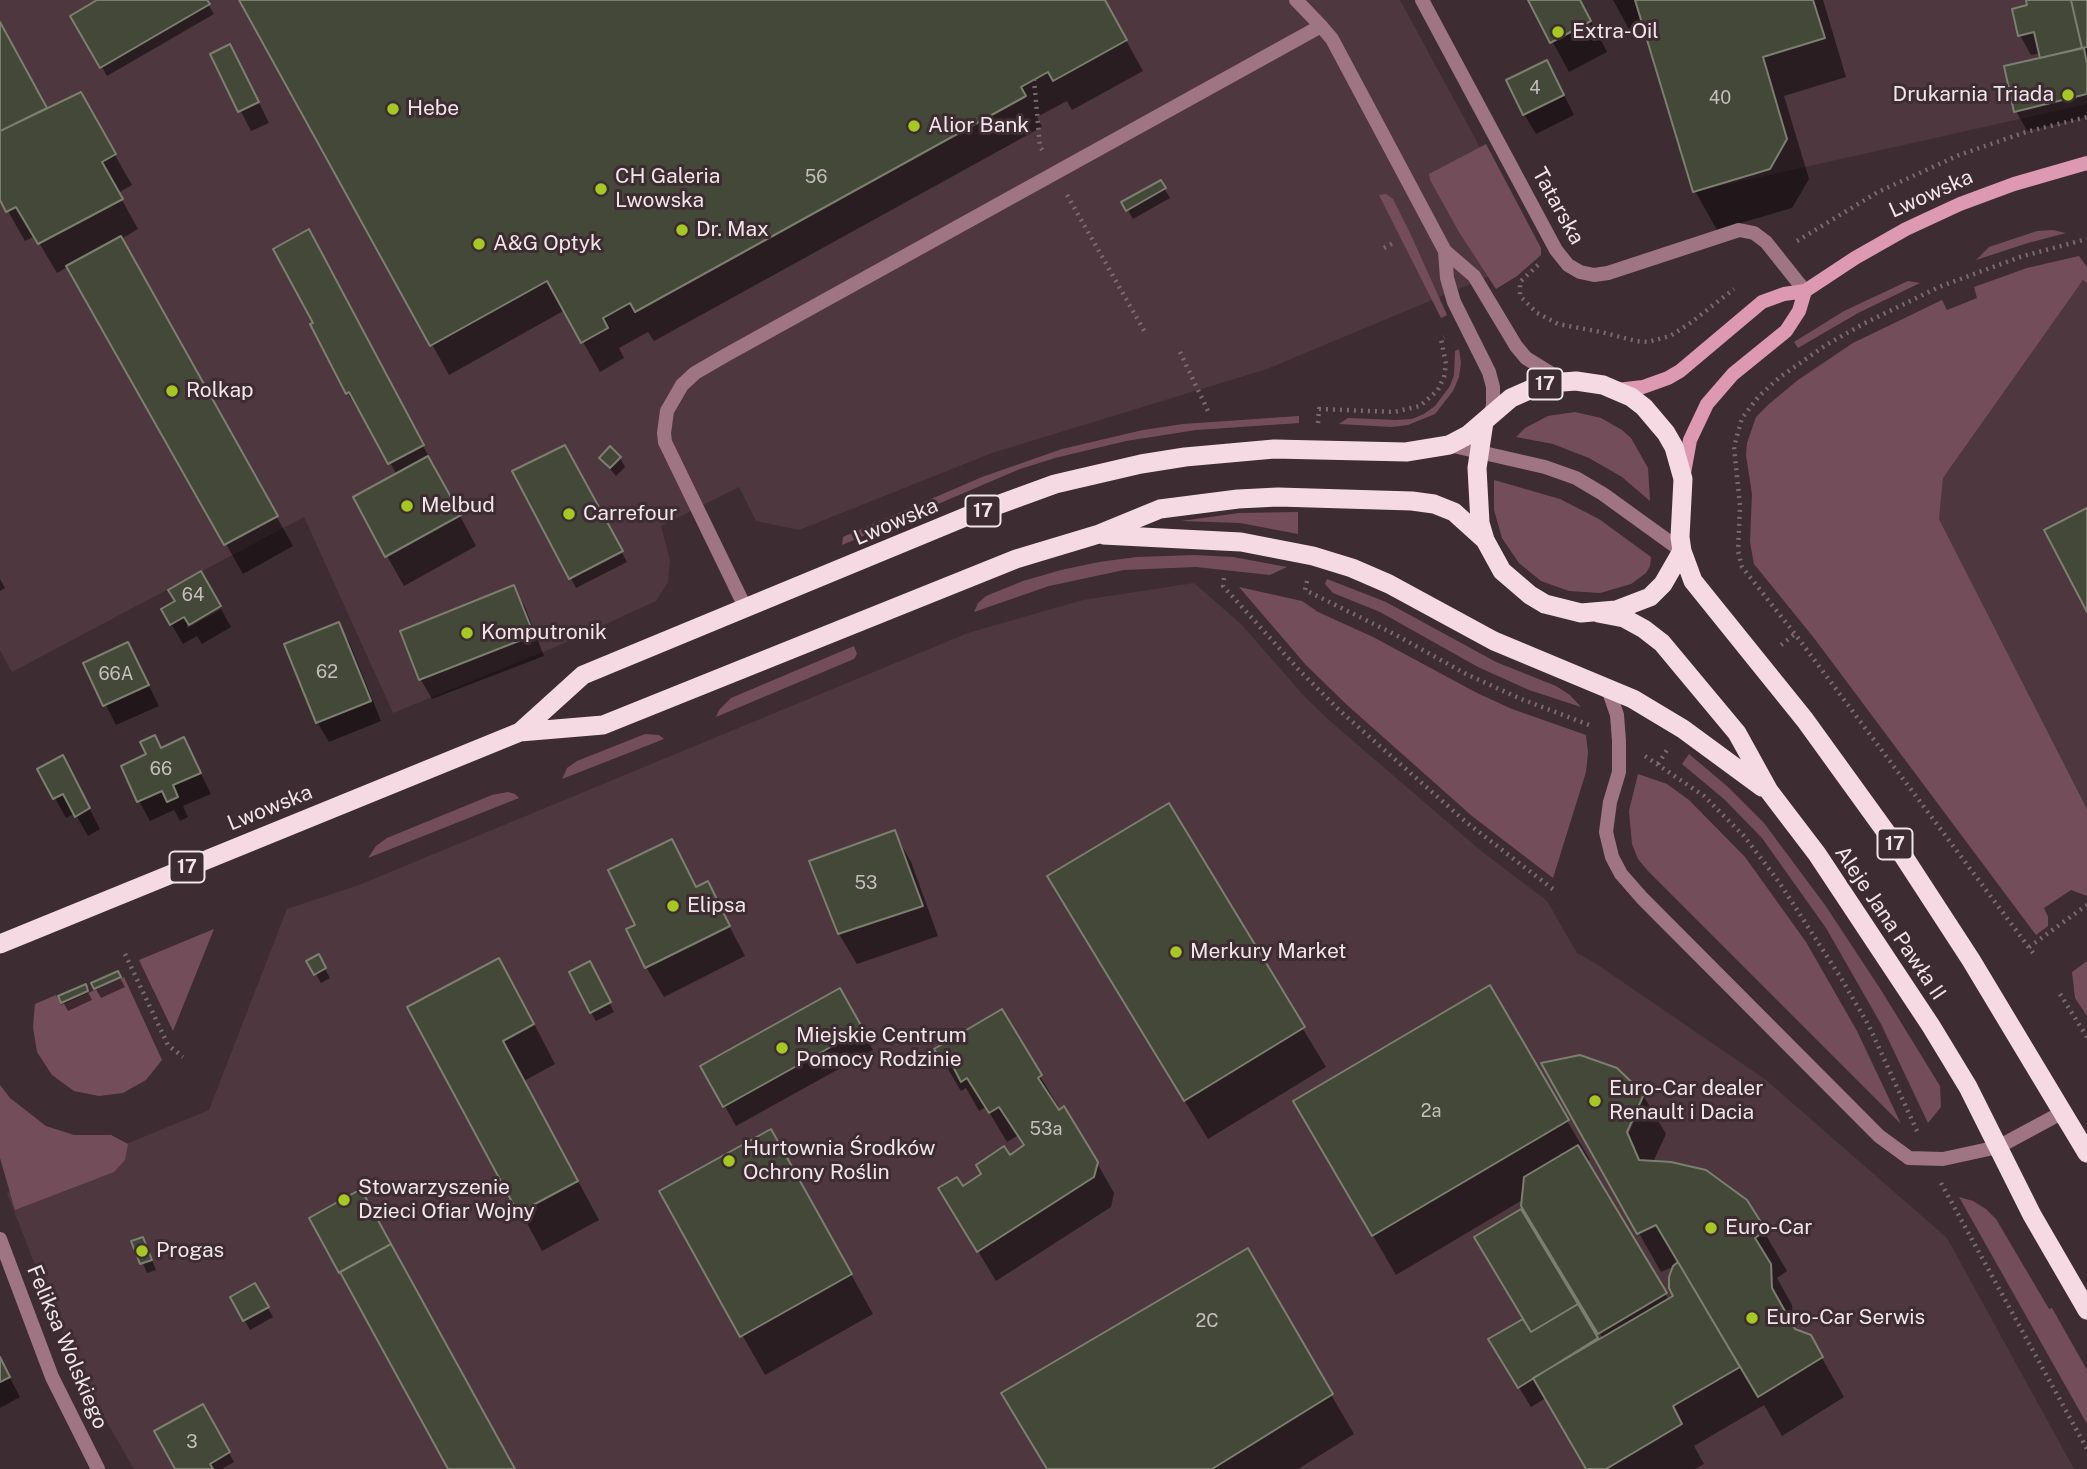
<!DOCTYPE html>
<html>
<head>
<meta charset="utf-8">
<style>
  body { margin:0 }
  canvas { display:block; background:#3d2c32 }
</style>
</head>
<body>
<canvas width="2087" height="1469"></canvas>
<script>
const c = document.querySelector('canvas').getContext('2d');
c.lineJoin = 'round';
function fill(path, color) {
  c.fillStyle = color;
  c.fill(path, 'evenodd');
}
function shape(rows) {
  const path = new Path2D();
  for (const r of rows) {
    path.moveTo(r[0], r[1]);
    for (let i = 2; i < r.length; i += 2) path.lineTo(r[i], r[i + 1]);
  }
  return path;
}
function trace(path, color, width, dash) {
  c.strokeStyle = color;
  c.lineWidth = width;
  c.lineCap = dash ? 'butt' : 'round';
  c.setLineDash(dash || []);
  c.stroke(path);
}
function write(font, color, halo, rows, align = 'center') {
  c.font = font + ' "Public Sans",sans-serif';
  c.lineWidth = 6;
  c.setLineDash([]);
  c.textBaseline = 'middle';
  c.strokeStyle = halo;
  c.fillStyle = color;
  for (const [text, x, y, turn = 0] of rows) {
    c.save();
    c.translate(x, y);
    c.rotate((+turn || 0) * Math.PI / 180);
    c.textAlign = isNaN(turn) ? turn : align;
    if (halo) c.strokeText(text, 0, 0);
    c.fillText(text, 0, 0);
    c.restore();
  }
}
fill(shape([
  [0,0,1400,0,1476,140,1535,257,1267,369,992,453,799,530,756,521,739,487,661,526,670,560,668,582,656,601,560,645,393,713,304,517,12,672,0,650],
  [1635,0,2071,0,2087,64,2087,104,1693,192],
  [2083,280,2087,283,2087,809,1939,519,1943,478],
  [1194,583,1241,624,1305,697,1331,722,1480,850,1547,901,1577,953,1595,963,1766,1080,1947,1238,2074,1469,134,1469,75,1367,7,1193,209,1110,287,909,359,885,968,633,1083,600]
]), '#4e373f');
fill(shape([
  [1486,144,1541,248,1541,255,1517,276,1496,289,1459,232,1430,180,1429,174],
  [1386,194,1393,199,1410,233,1447,315,1441,318,1379,195],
  [2053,230,2066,233,2028,243,1976,260,1989,247,2037,231],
  [2079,256,2087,267,2087,283,2083,280,1943,478,1939,519,2087,809,2087,896,2071,890,2044,908,2048,917,2048,926,2036,935,1814,638,1754,564,1750,542,1752,494,1746,455,1747,443,1756,417,1769,404,1798,380,1853,343,1942,300,1947,310,1977,298,1974,287,2027,268],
  [1908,281,1920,283,1858,313,1798,348,1794,342,1844,311],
  [1459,349,1461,363,1459,377,1453,391,1435,414,1408,425,1392,427,1339,424,1348,418,1395,420,1412,419,1424,414,1435,406,1450,386,1454,375,1455,351],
  [1575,412,1601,418,1622,430,1631,438,1648,468,1650,501,1622,477,1589,458,1553,444,1516,437,1525,428,1548,416],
  [1299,416,1299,423,1196,430,1126,441,1055,458,1020,469,842,545,843,537,982,477,1062,449,1143,430,1183,424],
  [1494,480,1560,499,1599,519,1651,557,1650,566,1646,573,1631,584,1600,593,1569,591,1541,581,1519,563,1502,538,1494,510],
  [1298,512,1298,534,1240,523,1181,521,1239,513],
  [1195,555,1233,557,1287,567,1270,575,1196,567,1124,570,1049,586,974,612,978,603,986,596,1023,581,1061,570,1099,562,1137,557],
  [1327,579,1386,602,1496,662,1556,686,1570,695,1581,707,1529,690,1478,667,1380,612,1333,593,1325,584],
  [1239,587,1302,601,1318,612,1373,637,1477,693,1512,709,1586,735,1588,753,1586,772,1553,878,1472,816,1346,704,1306,665],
  [854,646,857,654,854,659,716,717,719,710,731,698],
  [645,734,659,735,664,739,562,779,567,768,577,761],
  [1689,754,1728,787,1764,823,1825,905,1881,990,1940,1086,1941,1107,1928,1123,1881,1024,1826,928,1762,838,1724,799,1682,764],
  [1638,774,1667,784,1689,800,1745,857,1806,942,1857,1031,1901,1124,1648,871,1638,859,1632,844,1629,811],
  [508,792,515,794,519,798,368,858,376,846,387,838,492,795],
  [214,929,173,1031,139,960],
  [2087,961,2087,1016,2075,998,2072,972],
  [124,977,162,1060,146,1080,123,1093,99,1096,74,1091,52,1075,37,1052,33,1027,35,1004,56,995,61,1005],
  [0,1085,10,1098,46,1126,74,1135,111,1135,128,1144,125,1160,114,1172,15,1210,0,1158],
  [1959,1197,1973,1201,1986,1209,1996,1219,2049,1309,2052,1308,2087,1370,2087,1424]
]), '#744d5b');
fill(shape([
  [101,0,205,0,214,14,107,76,73,16],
  [241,0,1104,0,1143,71,1072,110,1067,101,1037,117,1042,127,654,341,648,332,619,348,624,358,600,372,565,310,449,375],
  [1530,0,1580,0,1607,52,1569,72],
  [1613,0,1823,0,1846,77,1784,96,1809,179,1792,208,1717,230,1695,191,1644,24,1629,29],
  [2028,0,2087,0,2087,117,2027,131,2016,111,2042,59,2041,53,2031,55,2020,35,2029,7],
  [0,23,47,110,80,94,132,185,118,193,138,229,121,239,293,546,243,574,69,266,57,273,35,236,25,241,0,197],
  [212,55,241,66,269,123,251,131],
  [1558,83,1574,115,1536,134,1524,114],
  [1160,182,1170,198,1133,219,1124,203],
  [325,261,476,546,404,586,387,556,397,475,367,421,365,422,348,394,357,388],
  [564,447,627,562,576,588,514,472],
  [601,458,620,458,625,467,616,476],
  [0,579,5,588,0,591],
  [513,587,525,607,544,656,432,699,421,680,402,632],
  [177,602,219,606,187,624,187,628,221,609,231,627,202,644,197,636,183,644,163,610],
  [338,624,350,644,381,721,329,742,317,722],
  [128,644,159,706,116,725,85,664],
  [184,740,211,794,183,806,188,817,180,821,174,810,150,821,139,801,149,755],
  [39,769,73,777,100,829,88,836,75,813,66,818],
  [1168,806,1326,1067,1208,1139,1072,916],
  [894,832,911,862,938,936,857,964,839,934,811,862],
  [671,841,697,889,707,884,745,956,664,997,646,967,637,926],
  [318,957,330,978,321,983,309,962],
  [117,973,125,987,101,998,93,984],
  [594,973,614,1012,596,1021,591,1012],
  [85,986,92,1000,68,1011,63,1002],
  [1489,988,1590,1160,1586,1162,1669,1300,1675,1296,1675,1266,1661,1272,1544,1065,1643,1095,1666,1134,1653,1162,1746,1201,1787,1271,1777,1278,1792,1305,1794,1330,1810,1337,1844,1397,1782,1436,1764,1405,1694,1446,1704,1464,1695,1469,1587,1469,1546,1398,1531,1407,1490,1340,1525,1319,1520,1211,1598,1342,1603,1339,1523,1206,1524,1199,1396,1275,1295,1102],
  [1637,1106,1641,1106,1625,1141,1621,1140],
  [839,991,873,1050,736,1126,703,1067],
  [521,999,555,1064,524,1081,599,1220,542,1251,410,1007],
  [1001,1012,1058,1106,1056,1108,1097,1163,1114,1193,1111,1207,996,1281,958,1218,963,1189,1025,1147,1017,1136,1007,1142,986,1107,979,1111,966,1088,961,1091,936,1049],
  [793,1170,873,1314,765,1375,661,1192],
  [143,1239,156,1270,147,1273,134,1242],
  [1247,1251,1354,1434,1298,1469,1048,1469],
  [255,1285,273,1317,250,1330,232,1297],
  [0,1359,20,1397,0,1408],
  [203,1406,234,1462,222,1469,177,1469]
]), '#0007');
const building = shape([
  [97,0,207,0,210,4,100,68,70,16,97,0],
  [239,0,1105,0,1127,40,1053,81,1048,72,1021,87,1026,96,635,312,630,303,603,318,608,328,581,343,547,281,430,346,239,0],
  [1528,0,1580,0,1591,21,1550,43,1528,0],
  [1635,0,1813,0,1825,38,1763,57,1787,139,1770,169,1693,192,1635,0],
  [2026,0,2071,0,2082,48,2040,58,2034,32,2018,36,2012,9,2027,5,2026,0],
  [2071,0,2087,0,2087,47,2082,48,2071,0],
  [0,22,47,108,0,131,0,22],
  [230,44,259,102,238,112,210,54,230,44],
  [2084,48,2087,64,2087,94,2014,112,2004,66,2084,48],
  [1547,60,1564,95,1523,115,1506,80,1547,60],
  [81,92,116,154,102,162,123,199,38,244,16,207,6,212,0,200,0,131,81,92],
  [1161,180,1166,188,1126,211,1121,202,1161,180],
  [309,229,424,445,388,464,349,392,346,394,310,324,313,323,273,249,309,229],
  [121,236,278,516,224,545,66,266,121,236],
  [565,445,623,551,569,579,512,471,565,445],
  [610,446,621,457,610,468,599,458,610,446],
  [428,456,461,515,385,557,353,497,428,456],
  [2087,508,2087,612,2044,530,2087,508],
  [201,571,221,606,189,625,184,617,170,625,161,609,175,601,168,590,201,571],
  [514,585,534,635,419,680,400,631,514,585],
  [339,622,371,701,316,723,284,644,339,622],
  [128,642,149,685,103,706,83,663,128,642],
  [155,735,161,748,184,737,201,773,173,785,178,797,167,802,162,791,137,802,121,766,146,754,140,742,155,735],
  [63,755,90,808,75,817,63,794,53,799,37,769,63,755],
  [1169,803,1305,1027,1184,1101,1047,876,1169,803],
  [895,830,923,906,838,934,809,861,895,830],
  [672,839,696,887,708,881,730,926,645,968,626,929,635,925,608,870,672,839],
  [319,954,326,968,314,975,306,961,319,954],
  [499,958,534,1024,503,1041,578,1181,518,1213,407,1007,499,958],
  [590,961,611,1002,590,1013,569,972,590,961],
  [118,971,121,977,94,989,91,983,118,971],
  [86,984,88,991,61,1003,58,996,86,984],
  [1490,985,1569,1120,1372,1236,1293,1101,1490,985],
  [840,988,863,1029,723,1107,700,1066,840,988],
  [1002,1009,1042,1075,1038,1078,1059,1110,1064,1106,1098,1162,1094,1177,977,1252,938,1188,957,1177,963,1186,981,1174,976,1165,1004,1146,1010,1155,1024,1145,999,1107,989,1113,967,1078,961,1082,949,1059,942,1062,934,1049,1002,1009],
  [1580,1055,1617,1068,1644,1094,1627,1132,1639,1160,1671,1162,1706,1170,1747,1200,1766,1230,1755,1238,1771,1264,1772,1288,1795,1329,1811,1335,1823,1357,1758,1397,1656,1225,1637,1234,1541,1063,1580,1055],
  [771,1129,852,1274,740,1337,659,1191,771,1129],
  [1578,1145,1667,1293,1598,1334,1521,1206,1524,1177,1578,1145],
  [361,1189,391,1244,339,1273,309,1218,361,1189],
  [1521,1209,1578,1304,1531,1332,1474,1237,1521,1209],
  [143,1237,152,1260,140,1264,131,1241,143,1237],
  [391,1244,515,1469,448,1469,340,1272,391,1244],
  [1248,1248,1333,1394,1212,1469,1047,1469,1001,1393,1248,1248],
  [1678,1262,1740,1367,1673,1406,1682,1424,1606,1469,1586,1469,1533,1378,1673,1296,1669,1288,1669,1277,1673,1266,1678,1262],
  [255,1283,269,1307,243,1321,230,1297,255,1283],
  [1578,1304,1598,1338,1518,1388,1488,1339,1523,1319,1531,1332,1578,1304],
  [0,1357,10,1377,0,1382,0,1357],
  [203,1404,230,1452,210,1464,213,1469,175,1469,154,1431,203,1404]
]);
fill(building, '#434838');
trace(building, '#7a7f6e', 2);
trace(shape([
  [1034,79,1040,147,1043,151],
  [1067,195,1146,334],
  [1797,241,1878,192,1959,155,2026,132,2087,117],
  [1384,248,1395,242],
  [1538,265,1520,282,1520,296,1537,313,1558,324,1601,332,1636,341,1648,342,1670,336,1689,324,1734,289],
  [1180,352,1209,413],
  [1318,423,1319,409,1394,412,1420,406,1438,390,1444,377,1446,364,1441,339,1444,337],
  [1224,578,1223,586,1299,670,1339,710,1466,822,1554,890],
  [1307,581,1305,590,1396,635,1466,674,1521,699,1592,726],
  [1781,645,1795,634],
  [1645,756,1704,796,1744,836,1779,882,1841,978,1869,1026,1917,1131],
  [1658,764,1667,750],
  [2029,947,2087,905],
  [2033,953,1795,634,1742,567,1738,551,1740,506,1734,447,1742,418,1759,396,1780,377,1826,345,1863,324,1939,287,2020,257,2087,239],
  [125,954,168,1045,183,1057],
  [2060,994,2087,1037],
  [1941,1183,2087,1449]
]), '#796a6f', 4.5, [2, 5]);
trace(shape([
  [1321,26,1332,39,1445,251,1447,278,1454,302,1489,372,1493,387,1493,405,1490,416],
  [1445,251,1474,276,1516,346,1526,358,1563,381],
  [1449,445,1545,467,1576,478,1603,494,1682,551],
  [746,609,665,442,664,433,667,411,682,385,695,373,726,355,1321,26,1296,0],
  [1607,686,1617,715,1619,741,1619,772,1610,802,1606,832,1612,857,1621,874,1642,898,1879,1136,1909,1158,1943,1159,1998,1147,2063,1112]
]), '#9f7483', 14);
trace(shape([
  [1422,0,1556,250,1568,265,1580,272,1594,275,1608,273,1739,230,1754,233,1766,242,1805,291],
  [0,1239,52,1377,98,1469]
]), '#9f7483', 14);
trace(shape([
  [1617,390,1643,387,1668,378,1680,371,1762,302,1784,294,1805,291,1855,258,1906,229,1960,204,2014,184,2087,163],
  [1684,473,1690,440,1707,404,1733,374,1786,331,1799,311,1805,291]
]), '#dd99b1', 14);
trace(shape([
  [1484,422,1477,468,1480,523,1485,540,1502,571,1530,595,1545,604,1581,613,1616,610,1650,597,1663,584,1682,551],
  [1103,535,1241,542,1313,556,1352,568,1389,584,1494,641,1633,699,1683,729,1762,787],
  [1598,613,1624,618,1644,629,1662,643,1737,733,1769,791,1817,854,1931,1026,1968,1087,2032,1215,2087,1310],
  [520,732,583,675,970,515,1055,484,1141,464,1185,457,1274,449,1406,452,1449,445,1468,435,1511,398,1536,387,1549,383,1576,381,1603,385,1631,397,1644,407,1666,433,1674,447,1683,479,1680,537,1682,551,1693,581,1805,720,1904,857,1971,960,2087,1153],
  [0,944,520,732,603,725,1016,559,1099,534,1160,509,1238,499,1278,497,1412,501,1434,504,1454,512,1485,540]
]), '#f5dae4', 19);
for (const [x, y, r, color] of [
  [1558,32,7,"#a5c822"],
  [2068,95,7,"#a5c822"],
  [393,109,7,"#a5c822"],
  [914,126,7,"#a5c822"],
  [601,189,7,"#a5c822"],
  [682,230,7,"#a5c822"],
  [479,244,7,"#a5c822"],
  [172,391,7,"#a5c822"],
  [407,506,7,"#a5c822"],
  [569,514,7,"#a5c822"],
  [467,633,7,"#a5c822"],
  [673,906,7,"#a5c822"],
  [1176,952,7,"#a5c822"],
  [782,1048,7,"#a5c822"],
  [1595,1101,7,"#a5c822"],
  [729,1161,7,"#a5c822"],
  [344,1200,7,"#a5c822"],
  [1711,1228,7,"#a5c822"],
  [142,1251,7,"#a5c822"],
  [1752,1318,7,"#a5c822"]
]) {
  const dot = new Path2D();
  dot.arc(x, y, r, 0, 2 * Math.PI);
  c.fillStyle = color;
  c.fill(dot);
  trace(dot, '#3d2c32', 2.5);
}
write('18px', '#c5bebd', null, [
  ["4",1535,88],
  ["40",1720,98],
  ["56",816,177],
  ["64",193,595],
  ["62",327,672],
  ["66A",116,674],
  ["66",161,769],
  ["53",866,883],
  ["2a",1431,1111],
  ["53a",1046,1129],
  ["2C",1207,1321],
  ["3",192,1442]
]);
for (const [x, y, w] of [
  [1545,384,35],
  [983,511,35],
  [1895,844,35],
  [187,867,35]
]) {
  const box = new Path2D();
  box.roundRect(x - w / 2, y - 15.5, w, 31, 5);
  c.fillStyle = '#3d2c32';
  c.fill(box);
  trace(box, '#f0e5e9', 2);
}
write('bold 19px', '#f0e5e9', null, [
  ["17",1545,384],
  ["17",983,511],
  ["17",1895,844],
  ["17",187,867]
]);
write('21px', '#f0e5e9', '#3d2c32', [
  ["Extra-Oil",1572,32],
  ["Drukarnia Triada",2054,95,"right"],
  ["Hebe",407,109],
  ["Alior Bank",928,126],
  ["CH Galeria",615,177],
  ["Lwowska",615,201],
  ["Dr. Max",696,230],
  ["A&G Optyk",493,244],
  ["Rolkap",186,391],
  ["Melbud",421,506],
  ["Carrefour",583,514],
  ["Komputronik",481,633],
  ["Elipsa",687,906],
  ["Merkury Market",1190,952],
  ["Miejskie Centrum",796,1036],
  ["Pomocy Rodzinie",796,1060],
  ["Euro-Car dealer",1609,1089],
  ["Renault i Dacia",1609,1113],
  ["Hurtownia Środków",743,1149],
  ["Ochrony Roślin",743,1173],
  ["Stowarzyszenie",358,1188],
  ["Dzieci Ofiar Wojny",358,1212],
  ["Euro-Car",1725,1228],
  ["Progas",156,1251],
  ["Euro-Car Serwis",1766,1318]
], 'left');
write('21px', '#f0e5e9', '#3d2c32', [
  ["Lwowska",1931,194,-24],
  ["Tatarska",1558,206,61],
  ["Lwowska",896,522,-23],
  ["Lwowska",270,808,-22],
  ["Aleje Jana Pawła II",1890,923,56],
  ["Feliksa Wolskiego",67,1347,67]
]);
</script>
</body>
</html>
